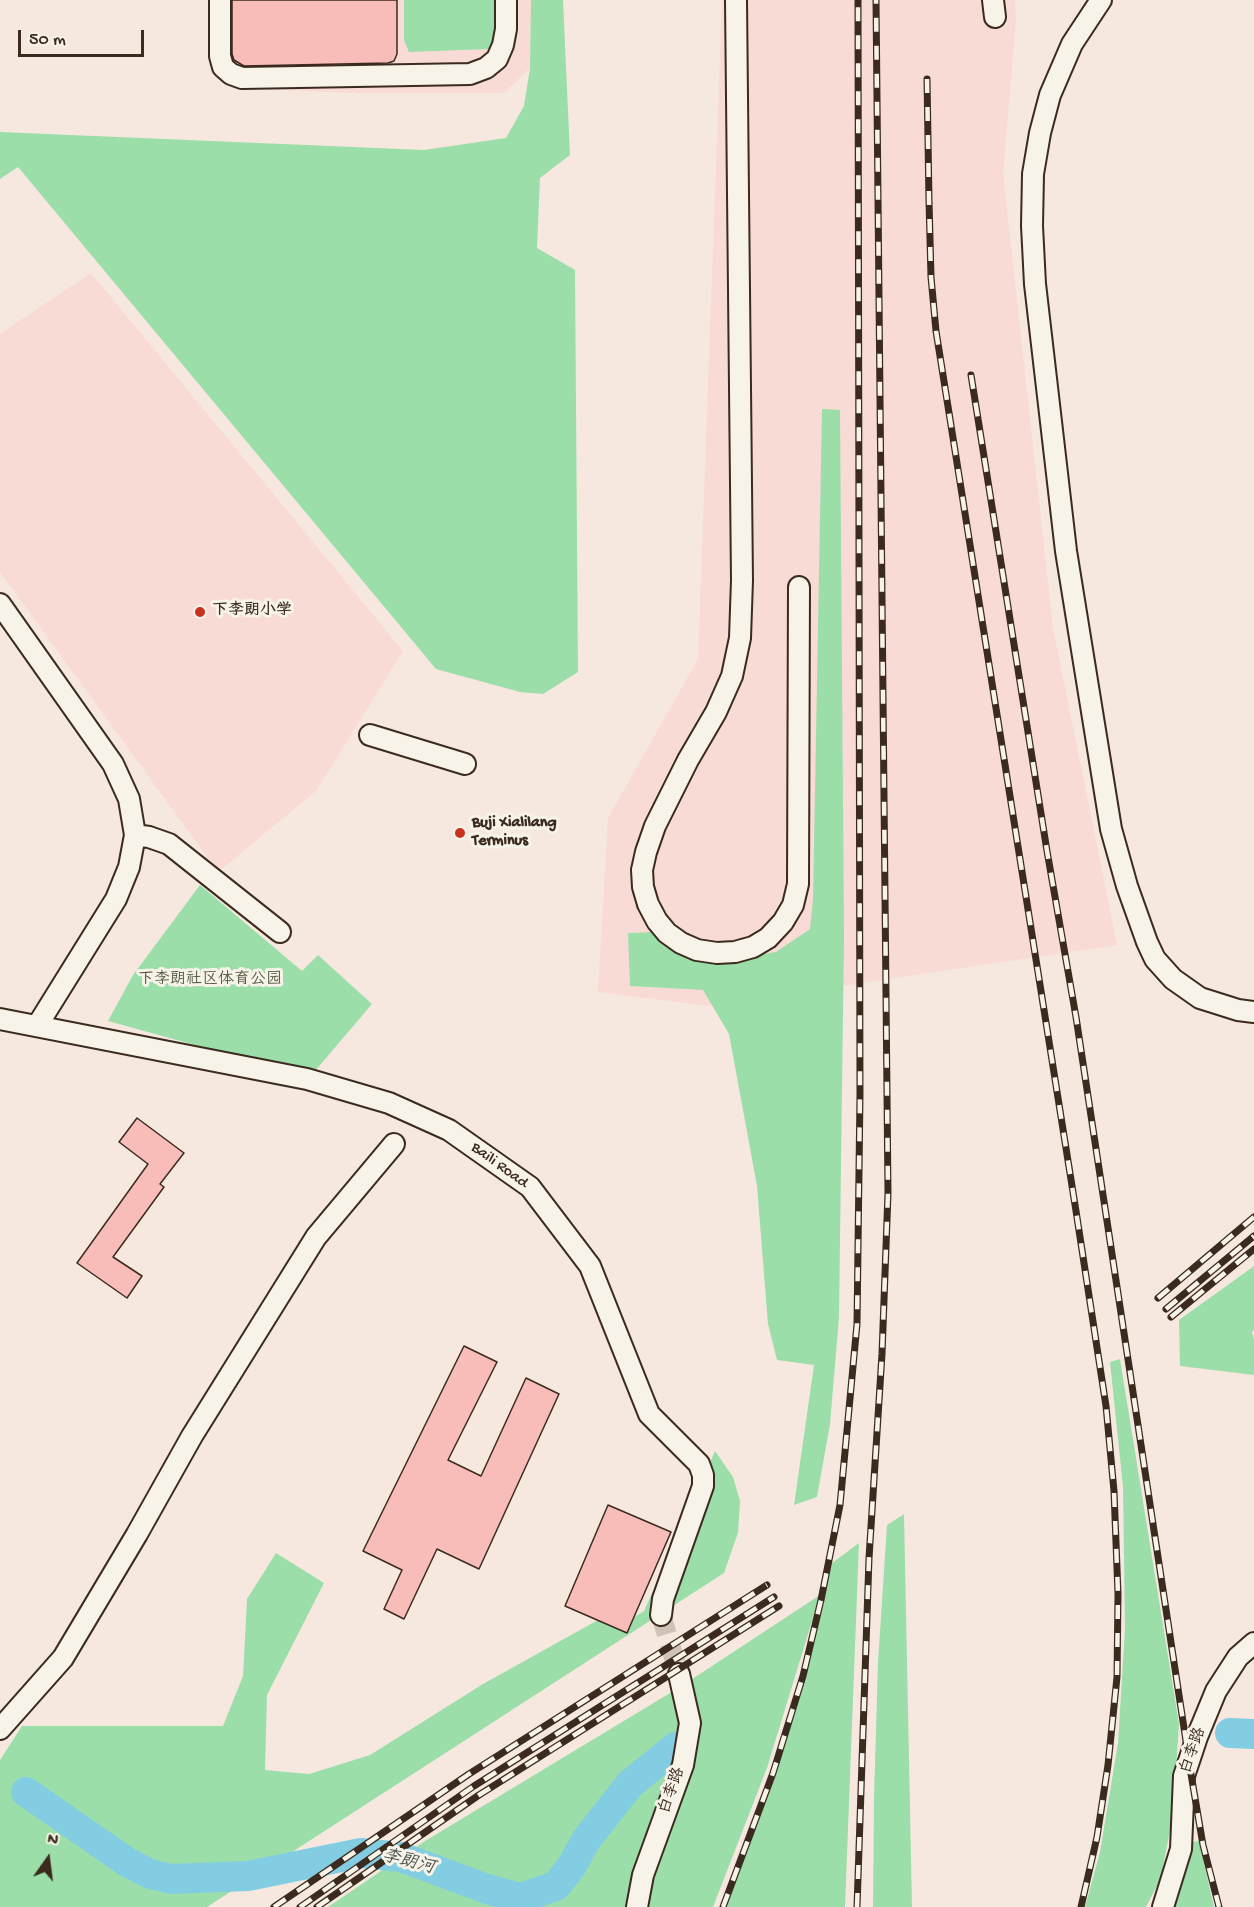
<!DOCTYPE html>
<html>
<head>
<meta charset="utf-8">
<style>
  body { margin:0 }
  #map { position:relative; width:1254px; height:1907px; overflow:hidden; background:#f7e8df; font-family:"Gochi Hand",sans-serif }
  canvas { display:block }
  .north { position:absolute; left:18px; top:1829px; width:60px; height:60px; -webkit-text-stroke:4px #f7f3e8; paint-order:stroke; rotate:14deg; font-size:16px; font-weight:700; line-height:24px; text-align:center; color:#3b2a1e }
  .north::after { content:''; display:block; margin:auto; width:21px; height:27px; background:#3b2a1e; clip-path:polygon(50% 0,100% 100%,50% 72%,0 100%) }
  .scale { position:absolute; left:18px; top:30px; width:126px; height:27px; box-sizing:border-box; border:3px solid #3b2a1e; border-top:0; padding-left:8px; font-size:18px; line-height:21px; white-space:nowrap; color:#3b2a1e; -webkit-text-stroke:4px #f7f3e8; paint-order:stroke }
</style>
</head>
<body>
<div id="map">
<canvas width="1254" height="1907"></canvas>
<div class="north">N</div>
<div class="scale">50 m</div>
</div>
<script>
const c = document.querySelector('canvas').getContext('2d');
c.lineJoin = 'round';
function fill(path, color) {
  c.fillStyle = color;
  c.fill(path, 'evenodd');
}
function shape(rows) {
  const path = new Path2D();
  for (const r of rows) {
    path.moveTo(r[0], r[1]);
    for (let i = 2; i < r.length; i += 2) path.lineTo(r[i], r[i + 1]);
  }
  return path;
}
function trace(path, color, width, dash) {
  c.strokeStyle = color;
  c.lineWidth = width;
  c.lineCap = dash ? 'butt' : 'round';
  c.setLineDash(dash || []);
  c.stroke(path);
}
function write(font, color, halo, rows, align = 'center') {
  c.font = font + ' "Gochi Hand","LXGW WenKai TC",sans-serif';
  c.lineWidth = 6;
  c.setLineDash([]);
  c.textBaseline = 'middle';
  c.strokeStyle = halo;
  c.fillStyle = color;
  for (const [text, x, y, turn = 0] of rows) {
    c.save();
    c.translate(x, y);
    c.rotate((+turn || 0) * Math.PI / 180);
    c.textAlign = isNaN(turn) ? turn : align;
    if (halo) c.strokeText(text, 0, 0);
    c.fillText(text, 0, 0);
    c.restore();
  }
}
fill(shape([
  [211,0,531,0,530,68,504,93,348,93,238,88,211,74],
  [722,0,1015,0,1016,21,1003,173,1053,628,1117,945,708,1006,598,992,608,818,698,659],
  [91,273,403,651,316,791,218,872,0,572,0,334]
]), '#f8dbd4');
fill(shape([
  [404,0,498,0,496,45,489,49,409,52,404,40],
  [531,0,563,0,570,155,540,178,537,248,575,270,578,672,543,694,520,692,436,669,18,167,0,179,0,132,424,150,506,138,524,106,530,68],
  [822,409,840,410,844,937,839,1317,830,1424,817,1497,794,1505,814,1365,777,1360,768,1324,757,1186,729,1034,703,990,630,986,628,933,656,932,718,961,776,952,810,929,813,900],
  [200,885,302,971,318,955,372,1004,315,1071,224,1053,108,1021,133,975],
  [1254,1266,1254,1330,1252,1332,1254,1340,1254,1375,1180,1366,1179,1320],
  [1120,1359,1179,1724,1173,1814,1161,1878,1146,1907,1085,1907,1100,1852,1118,1743,1125,1629,1123,1487,1110,1362],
  [715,1451,733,1477,740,1501,738,1533,724,1573,207,1907,0,1907,0,1760,22,1726,223,1726,243,1676,247,1599,276,1553,324,1583,267,1695,265,1770,309,1774,370,1755,483,1684,607,1615,625,1623,644,1611],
  [904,1514,912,1907,873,1907,874,1798,878,1662,887,1525],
  [859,1543,845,1907,723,1907,777,1763,809,1660,832,1563],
  [820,1595,767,1768,713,1907,328,1907,425,1841,680,1687],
  [1199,1841,1214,1907,1174,1907,1192,1842]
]), '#9cdea9');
trace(shape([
  [1230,1733,1254,1734],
  [26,1792,127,1862,150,1874,171,1879,248,1876,361,1853,401,1857,487,1889,520,1898,556,1886,571,1867,586,1840,630,1784,676,1747]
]), '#83cde3', 30);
const building = shape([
  [232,0,397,0,397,54,394,61,388,63,244,66,234,60,232,54,232,0],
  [137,1118,184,1153,160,1184,164,1187,113,1257,142,1276,127,1298,77,1263,148,1164,119,1142,137,1118],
  [464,1346,497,1362,448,1460,481,1476,526,1378,559,1394,479,1569,437,1549,404,1619,384,1609,402,1570,363,1551,464,1346],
  [608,1505,671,1532,627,1633,565,1606,608,1505]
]);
fill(building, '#f9bdb9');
trace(building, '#3b2a1e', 1.5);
trace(shape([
  [661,1615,679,1674]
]), '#d1c2b8', 20, [20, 10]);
const minor = shape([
  [220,0,220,56,223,67,231,74,242,78,470,74,486,68,497,59,503,45,506,29,506,0],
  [736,0,742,580,740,638,732,676,716,712,688,760,655,826,646,852,642,870,643,887,648,904,657,921,667,933,681,943,697,950,717,953,735,952,753,947,768,938,783,922,793,905,798,884,799,587],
  [993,0,995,17],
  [1101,0,1072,44,1050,95,1040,133,1033,174,1032,226,1035,284,1066,551,1111,829,1127,886,1147,942,1155,959,1173,979,1200,998,1238,1010,1254,1012],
  [0,604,113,764,129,799,135,835,129,867,116,899,37,1026],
  [370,735,465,764],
  [135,835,149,837,169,844,280,932],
  [0,1019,307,1079,389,1103,449,1130,530,1187,590,1266,649,1414,699,1464,703,1475,703,1486,663,1599,661,1615],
  [0,1729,63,1658,137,1534,192,1436,316,1237,394,1144],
  [637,1907,643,1875,683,1765,690,1723,679,1674],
  [1163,1907,1181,1849,1184,1776,1197,1737,1216,1691,1238,1657,1254,1643]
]);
trace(minor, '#3b2a1e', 24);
trace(minor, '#f7f3e8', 20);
const rail = shape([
  [927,79,929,201,931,277,936,331,1076,1211,1106,1406,1114,1491,1118,1594,1117,1677,1108,1765,1097,1837,1081,1907],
  [971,375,1047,851,1076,1017,1191,1774,1203,1845,1219,1907],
  [1158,1298,1254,1217],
  [1166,1309,1254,1236],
  [1171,1317,1254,1249],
  [274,1907,469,1774,767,1585],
  [300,1907,474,1786,774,1597],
  [317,1907,479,1795,779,1606],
  [723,1907,773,1773,803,1676,821,1600,840,1505,857,1324,860,1094,858,0],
  [857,1907,869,1558,882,1354,888,1193,876,0]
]);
trace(rail, '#3b2a1e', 7);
trace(rail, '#f7f3e8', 4.5, [14]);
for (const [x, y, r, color] of [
  [200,612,6,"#c8321e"],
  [460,833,6,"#c8321e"]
]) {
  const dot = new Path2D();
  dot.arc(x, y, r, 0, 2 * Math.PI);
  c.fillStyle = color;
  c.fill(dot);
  trace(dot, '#f7f3e8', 2);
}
write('bold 16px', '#3b2a1e', '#f7f3e8', [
  ["下李朗小学",212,612],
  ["Buji Xialilang",472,824],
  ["Terminus",472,842]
], 'left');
write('16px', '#535741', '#f7f3e8', [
  ["下李朗社区体育公园",210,981]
]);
write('16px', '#3b2a1e', '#f7f3e8', [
  ["Baili Road",499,1166,36],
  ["白李路",1194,1751,-71],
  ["白李路",673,1791,-71]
]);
write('italic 18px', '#4d534f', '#f7f3e8', [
  ["李朗河",408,1863,14]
]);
</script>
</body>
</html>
